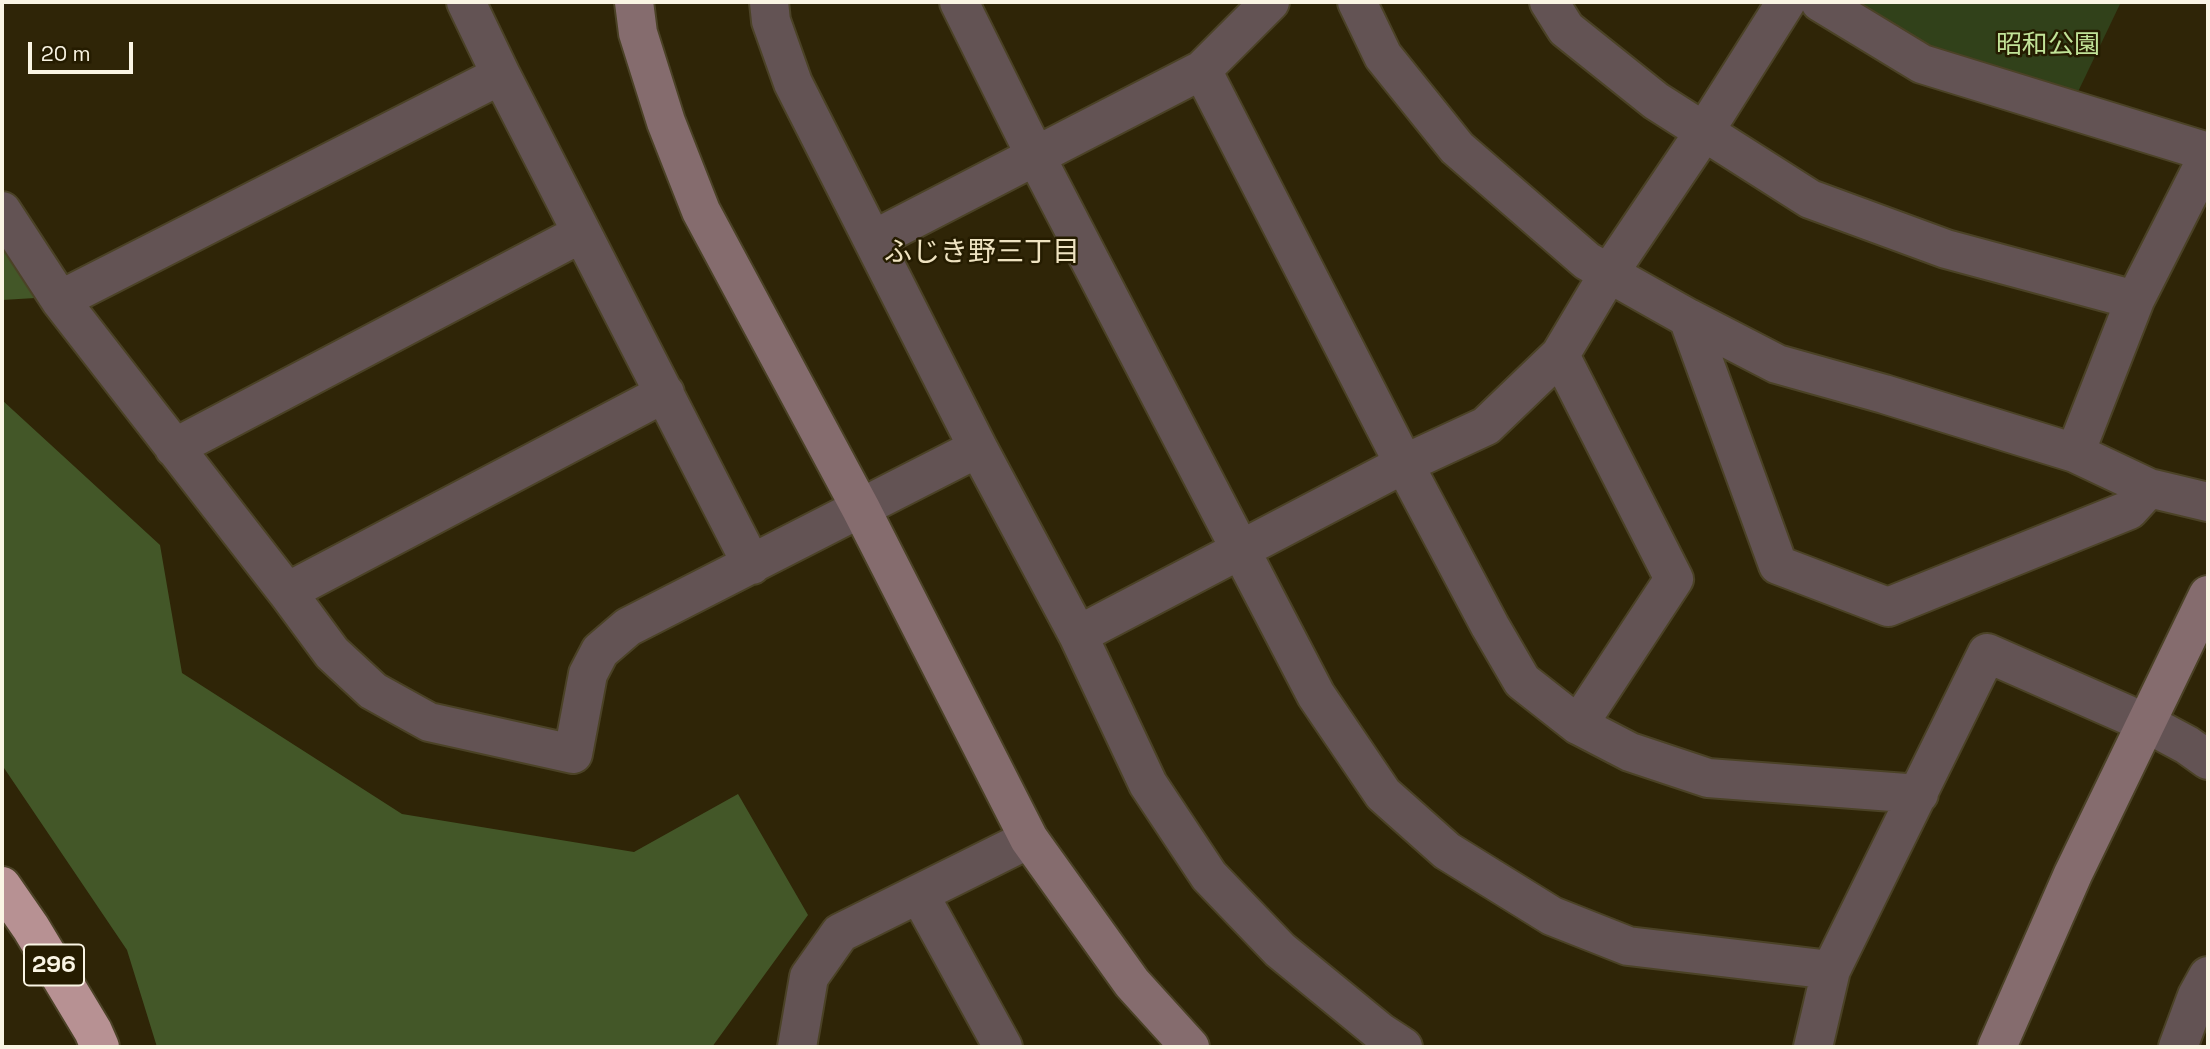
<!DOCTYPE html>
<html>
<head>
<meta charset="utf-8">
<style>
  body { margin:0 }
  #map { position:relative; width:2210px; height:1049px; overflow:hidden; background:#2f2507; font-family:"Space Grotesk",sans-serif }
  canvas { display:block }
  .frame { position:absolute; inset:0; border:4px solid #faf5e4; pointer-events:none }
  .scale { position:absolute; left:28px; top:42px; width:105px; height:32px; box-sizing:border-box; border:4px solid #faf5e4; border-top:0; padding-left:9px; font-size:21px; line-height:24px; white-space:nowrap; color:#faf5e4; -webkit-text-stroke:5px #251c00; paint-order:stroke }
</style>
</head>
<body>
<div id="map">
<canvas width="2210" height="1049"></canvas>
<div class="frame"></div>
<div class="scale">20 m</div>
</div>
<script>
const c = document.querySelector('canvas').getContext('2d');
c.lineJoin = 'round';
function fill(path, color) {
  c.fillStyle = color;
  c.fill(path, 'evenodd');
}
function shape(rows) {
  const path = new Path2D();
  for (const r of rows) {
    path.moveTo(r[0], r[1]);
    for (let i = 2; i < r.length; i += 2) path.lineTo(r[i], r[i + 1]);
  }
  return path;
}
function trace(path, color, width, dash) {
  c.strokeStyle = color;
  c.lineWidth = width;
  c.lineCap = dash ? 'butt' : 'round';
  c.setLineDash(dash || []);
  c.stroke(path);
}
function write(font, color, halo, rows, align = 'center') {
  c.font = font + ' "Space Grotesk","Noto Sans JP",sans-serif';
  c.lineWidth = 5;
  c.setLineDash([]);
  c.textBaseline = 'middle';
  c.strokeStyle = halo;
  c.fillStyle = color;
  for (const [text, x, y, turn = 0] of rows) {
    c.save();
    c.translate(x, y);
    c.rotate((+turn || 0) * Math.PI / 180);
    c.textAlign = isNaN(turn) ? turn : align;
    if (halo) c.strokeText(text, 0, 0);
    c.fillText(text, 0, 0);
    c.restore();
  }
}
fill(shape([
  [1847,2,2121,2,2075,98,1927,56]
]), '#31411a');
fill(shape([
  [2,241,52,297,2,300],
  [2,400,160,545,182,673,402,814,634,852,738,794,808,915,712,1047,157,1047,127,950,2,765]
]), '#435728');
const street = shape([
  [466,2,501,75,752,565],
  [769,2,771,21,793,83,978,448,1078,635,1148,784,1209,876,1280,950,1380,1032,1403,1047],
  [959,2,1035,155,1316,695,1383,794,1447,851,1552,916,1628,946,1831,970],
  [1357,2,1383,56,1457,148,1587,261,1688,318,1777,364,1884,394,2075,453,2149,488,2208,502],
  [1549,2,1566,29,1656,101,1810,199,1946,249,2135,300],
  [1820,2,1922,64,2208,152],
  [1202,70,1404,464,1490,626,1522,681,1578,725,1630,752,1708,778,1919,794],
  [2,211,60,300,287,592,332,653,373,691,429,722,573,754,588,674,600,651,628,627,978,448],
  [873,240,1202,70,1270,2],
  [60,300,501,75],
  [1688,318,1778,565,1888,607,2129,510,2149,488],
  [1560,355,1674,579,1578,725],
  [174,448,582,233],
  [2075,453,2135,300,2208,156],
  [287,592,665,393],
  [1078,635,1404,464,1486,426,1560,355,1609,273,1704,132,1786,2],
  [919,894,1003,1047],
  [797,1047,809,977,840,933,1029,839],
  [1813,1047,1831,970,1987,653,2146,723,2187,745,2208,760],
  [2178,1047,2197,996,2208,976]
]);
const secondary = shape([
  [634,2,638,33,666,122,701,211,861,509,1029,839,1132,983,1190,1047],
  [1997,1047,2073,874,2208,595]
]);
const highway = shape([
  [2,886,31,928,93,1031,100,1047]
]);
trace(street, '#4b4226', 42);
trace(secondary, '#4b4226', 42);
trace(highway, '#4b4226', 42);
trace(street, '#635354', 38);
trace(secondary, '#856c6e', 38);
trace(highway, '#b79193', 38);
for (const [x, y, w] of [
  [54,965,60]
]) {
  const box = new Path2D();
  box.roundRect(x - w / 2, y - 20.5, w, 41, 5);
  c.fillStyle = '#251c00';
  c.fill(box);
  trace(box, '#faf5e4', 2);
}
write('bold 24px', '#faf5e4', null, [
  ["296",54,965]
]);
write('26px', '#c1e297', '#251c00', [
  ["昭和公園",2048,46]
]);
write('28px', '#efe3c1', '#251c00', [
  ["ふじき野三丁目",982,253]
]);
</script>
</body>
</html>
